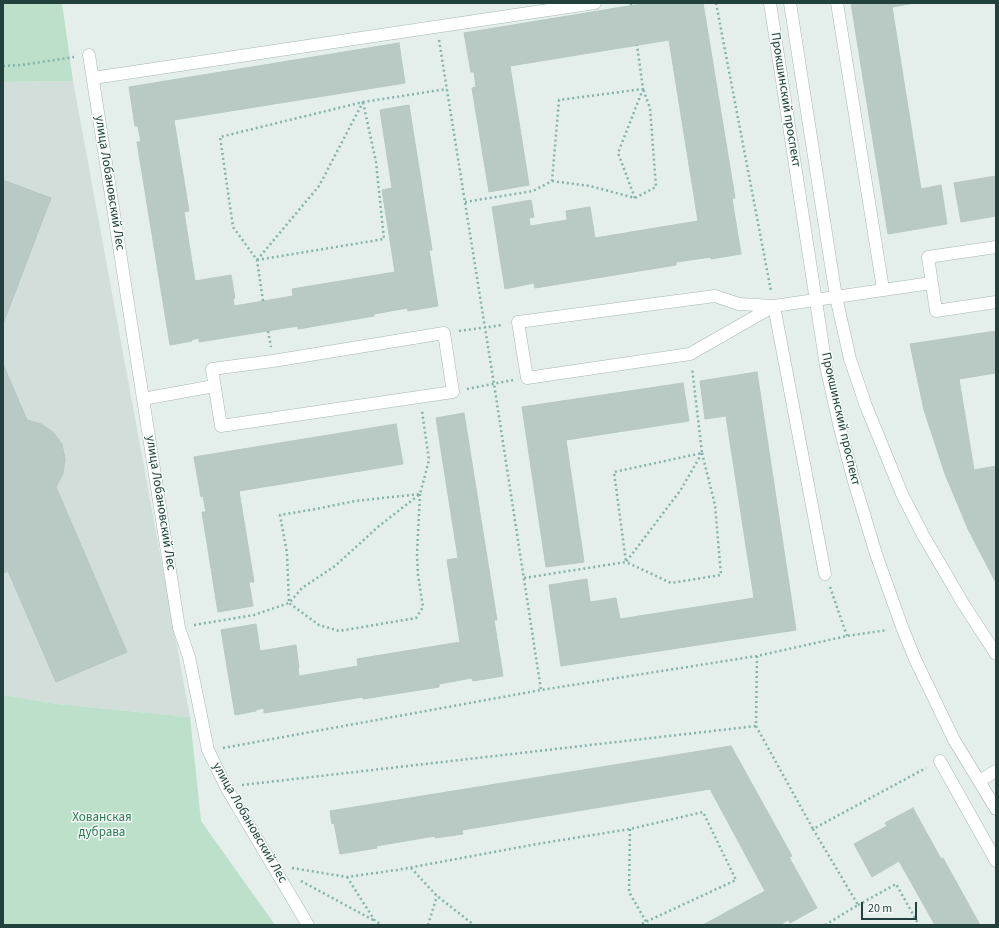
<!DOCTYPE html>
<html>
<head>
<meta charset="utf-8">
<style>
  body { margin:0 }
  #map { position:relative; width:999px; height:928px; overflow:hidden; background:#e4eeeb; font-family:"Source Sans 3",sans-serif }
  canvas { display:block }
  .frame { position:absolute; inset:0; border:4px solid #22413c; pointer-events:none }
  .scale { position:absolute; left:861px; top:902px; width:56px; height:18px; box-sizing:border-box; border:2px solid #22413c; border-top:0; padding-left:5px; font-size:12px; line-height:14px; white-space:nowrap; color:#22413c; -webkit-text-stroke:3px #f5faf8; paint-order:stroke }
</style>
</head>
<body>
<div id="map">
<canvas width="999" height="928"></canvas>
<div class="frame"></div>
<div class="scale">20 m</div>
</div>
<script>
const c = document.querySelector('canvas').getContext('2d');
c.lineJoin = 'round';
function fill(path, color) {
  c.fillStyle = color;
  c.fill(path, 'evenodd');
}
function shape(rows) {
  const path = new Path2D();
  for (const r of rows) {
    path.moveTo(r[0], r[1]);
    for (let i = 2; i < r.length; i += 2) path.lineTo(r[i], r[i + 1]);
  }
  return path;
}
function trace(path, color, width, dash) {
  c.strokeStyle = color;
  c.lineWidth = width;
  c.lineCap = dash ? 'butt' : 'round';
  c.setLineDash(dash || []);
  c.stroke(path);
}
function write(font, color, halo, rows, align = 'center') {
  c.font = font + ' "Source Sans 3",sans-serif';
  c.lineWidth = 3;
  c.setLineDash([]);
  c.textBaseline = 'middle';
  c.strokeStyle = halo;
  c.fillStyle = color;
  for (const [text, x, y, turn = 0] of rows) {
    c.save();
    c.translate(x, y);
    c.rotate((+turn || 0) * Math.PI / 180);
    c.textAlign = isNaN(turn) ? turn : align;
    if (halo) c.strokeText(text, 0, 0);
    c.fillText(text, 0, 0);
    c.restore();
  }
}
fill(shape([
  [73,81,190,717,56,704,3,695,3,82]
]), '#d2deda');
fill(shape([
  [3,3,62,3,73,81,3,82],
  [3,695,56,704,190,717,201,821,275,925,3,925]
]), '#bce0ca');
const building = shape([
  [647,3,703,3,735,198,732,199,741,254,711,259,711,257,676,262,676,265,535,288,534,283,505,289,492,207,531,200,534,217,529,218,530,226,567,220,566,211,590,207,595,238,698,221,669,40,510,66,529,185,489,192,472,88,476,87,474,72,471,72,464,33,647,3],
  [851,3,915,3,892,7,921,189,941,185,947,224,888,234,851,3],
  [399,43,405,83,174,120,189,211,184,212,195,281,231,275,235,298,233,298,234,306,293,296,292,289,395,272,382,190,392,188,380,110,409,105,432,250,429,250,438,306,408,311,407,308,374,314,374,316,298,329,298,326,199,342,199,338,191,340,192,341,170,345,137,142,141,142,138,126,135,126,129,87,399,43],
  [996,176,996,216,961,222,954,183,996,176],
  [3,180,51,198,3,324,3,180],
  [996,331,996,373,959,379,974,470,996,466,996,583,968,529,945,474,924,410,910,344,996,331],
  [3,364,27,420,41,424,53,432,62,444,65,459,63,474,56,487,127,652,56,682,8,571,3,573,3,364],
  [757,372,796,630,561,666,549,585,587,579,590,602,616,598,620,619,754,598,726,416,705,419,700,381,757,372],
  [683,383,689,421,566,440,584,562,546,567,522,407,683,383],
  [464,413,497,620,494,620,503,676,473,681,472,678,439,684,439,687,363,699,363,697,264,713,264,708,256,710,256,711,235,715,221,630,256,624,260,651,296,645,299,668,298,668,299,676,358,666,357,659,460,642,447,560,458,558,436,418,464,413],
  [396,424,403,464,239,491,254,582,249,582,253,606,218,612,202,512,206,512,203,496,201,497,194,457,396,424],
  [731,746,792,856,789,857,817,908,790,923,788,920,780,925,703,925,765,891,710,789,462,830,463,834,435,838,435,836,376,846,377,848,340,854,334,823,332,824,330,811,731,746],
  [913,808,941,859,943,858,980,925,935,925,899,861,872,877,854,844,887,826,885,823,913,808]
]);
fill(building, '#b9c9c4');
trace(building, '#b6c8c3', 1);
const minor = shape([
  [770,3,826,366,839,424,853,478,876,554,902,627,915,659,954,740,996,809],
  [790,3,836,297,850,359,866,406,902,494,923,535,943,569,964,605,996,654],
  [837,3,883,289],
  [89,55,179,628,189,657,208,750,226,787,308,925],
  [93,78,595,3],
  [996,247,928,257,936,311,996,302],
  [715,296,739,304,774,306,690,354,527,378,518,322,715,296],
  [444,333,453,392,221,426,212,369,273,361,444,333],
  [143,399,214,386],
  [825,574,774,306,931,283],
  [940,761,996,861],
  [979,781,996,771]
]);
trace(minor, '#a6b7b3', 13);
trace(shape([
  [631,3,631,6],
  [716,3,771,291],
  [439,40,494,384,541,690],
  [3,66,21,65,74,57],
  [552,181,590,186,635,198,656,187,650,108,643,89],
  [635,198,618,153,643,89],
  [465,202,533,191,552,181,559,100,643,89,637,45],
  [257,260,384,239,376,162,363,102],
  [257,260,319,186,363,102],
  [263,301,257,260,233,227,220,137,363,102,447,89],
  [268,331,271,347],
  [459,331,503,325],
  [467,389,513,380],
  [702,453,715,505,721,575,671,583,626,562,680,491,702,453],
  [420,494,417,553,418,575,423,607,416,618,339,631,319,625,289,603,302,588,335,566,379,526,420,494],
  [524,578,626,562,614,472,702,453,692,368],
  [830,587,847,636],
  [194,625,254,615,289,603,287,553,280,515,316,509,355,501,420,494,429,460,422,411],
  [757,656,756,726,813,829],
  [223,748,541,690,757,656,847,636,887,630],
  [242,785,756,726],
  [630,829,629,892,648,925],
  [292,868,347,877,397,870,537,844,630,829,703,812,736,880,639,925],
  [411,868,437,896,474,925],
  [347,877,375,921,382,925],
  [301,881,375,921],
  [858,905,896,884,919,925],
  [428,925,437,896],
  [825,925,858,905,813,829,926,768]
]), '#83b3aa', 2.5, [2, 3]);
trace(minor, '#fff', 12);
write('13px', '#22413c', '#f5faf8', [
  ["Прокшинский проспект",785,100,81],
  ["улица Лобановский Лес",109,183,81],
  ["Прокшинский проспект",840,419,77],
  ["улица Лобановский Лес",160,503,81],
  ["улица Лобановский Лес",249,823,60]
]);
write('13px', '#2b7953', '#f5faf8', [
  ["Хованская",102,818],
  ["дубрава",102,833]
]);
</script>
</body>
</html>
